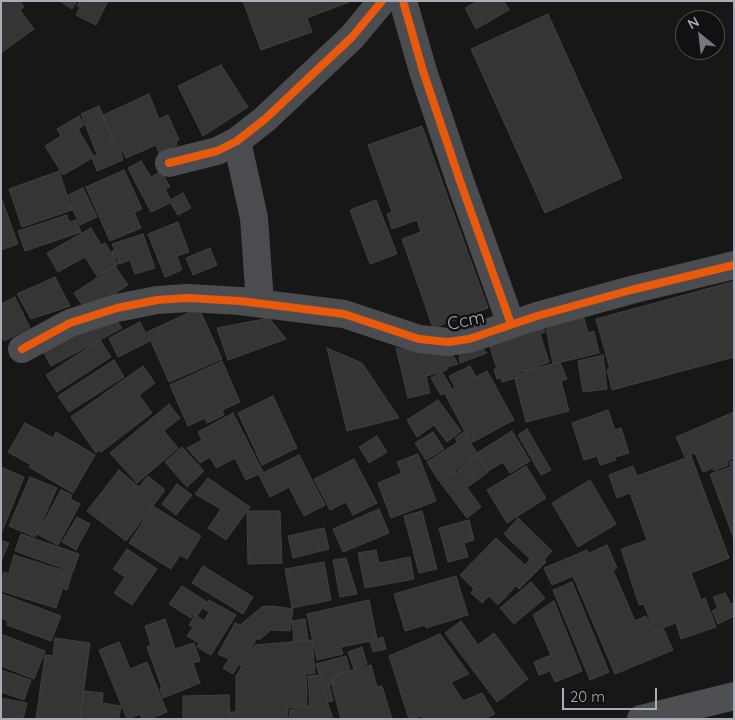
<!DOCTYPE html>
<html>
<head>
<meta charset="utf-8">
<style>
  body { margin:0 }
  #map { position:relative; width:735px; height:720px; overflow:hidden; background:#171717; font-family:Quicksand,sans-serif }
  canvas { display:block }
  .frame { position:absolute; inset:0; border:2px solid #a8adb8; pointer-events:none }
  .north { position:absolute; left:675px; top:10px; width:50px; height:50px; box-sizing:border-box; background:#111113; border:1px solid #4d4f55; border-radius:50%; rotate:331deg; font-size:14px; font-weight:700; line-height:20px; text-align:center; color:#a8adb8 }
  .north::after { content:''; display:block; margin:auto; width:18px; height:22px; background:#757880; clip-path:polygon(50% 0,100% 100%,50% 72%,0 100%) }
  .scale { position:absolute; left:562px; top:688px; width:95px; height:22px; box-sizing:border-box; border:2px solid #a8adb8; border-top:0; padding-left:6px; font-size:15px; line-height:18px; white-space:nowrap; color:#a8adb8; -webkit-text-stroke:4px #111113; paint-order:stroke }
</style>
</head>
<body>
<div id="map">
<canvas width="735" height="720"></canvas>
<div class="frame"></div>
<div class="north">N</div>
<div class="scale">20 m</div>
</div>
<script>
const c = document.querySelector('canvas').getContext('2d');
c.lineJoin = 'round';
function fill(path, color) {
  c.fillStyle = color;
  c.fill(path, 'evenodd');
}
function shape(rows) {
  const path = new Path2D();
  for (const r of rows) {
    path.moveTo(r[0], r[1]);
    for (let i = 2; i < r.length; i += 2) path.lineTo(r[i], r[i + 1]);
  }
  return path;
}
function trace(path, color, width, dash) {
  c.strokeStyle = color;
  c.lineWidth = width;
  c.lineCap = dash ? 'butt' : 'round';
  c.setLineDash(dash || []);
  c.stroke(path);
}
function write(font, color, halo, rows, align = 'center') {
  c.font = font + ' Quicksand,sans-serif';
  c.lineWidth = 5;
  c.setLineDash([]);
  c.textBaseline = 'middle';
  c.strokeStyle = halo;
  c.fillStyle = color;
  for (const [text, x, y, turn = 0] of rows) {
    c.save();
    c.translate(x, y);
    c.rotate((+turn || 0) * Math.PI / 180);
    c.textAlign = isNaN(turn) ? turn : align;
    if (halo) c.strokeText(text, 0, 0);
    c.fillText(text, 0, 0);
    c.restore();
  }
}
const building = shape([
  [1,1,20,1,24,7,20,10,34,29,1,53,1,1],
  [60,1,77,1,72,9,60,1],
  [80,1,108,1,96,25,76,15,80,7,77,6,80,1],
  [243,1,352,1,307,18,312,32,261,50,243,1],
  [478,1,504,1,509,10,476,29,465,8,478,1],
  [548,14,622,178,545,213,471,49,548,14],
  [221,65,248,107,203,136,178,86,221,65],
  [149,94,159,119,168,115,179,140,176,141,177,145,159,153,156,145,126,158,122,150,119,152,103,115,149,94],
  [99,106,118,153,121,152,123,160,97,171,92,158,97,154,81,114,99,106],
  [79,116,84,125,78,129,94,157,63,175,45,146,61,136,57,129,79,116],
  [422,126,488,308,433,328,402,239,421,232,417,220,392,229,387,214,392,212,368,145,422,126],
  [141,161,151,177,161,171,170,187,165,189,172,202,151,212,128,168,141,161],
  [124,170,142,209,134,212,141,228,110,241,86,187,124,170],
  [59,171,72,210,22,227,9,189,59,171],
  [83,188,97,217,80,225,70,204,72,203,68,195,83,188],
  [183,193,191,208,178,215,171,204,174,202,172,199,183,193],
  [1,197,18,244,1,250,1,197],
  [376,200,397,254,370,264,350,210,376,200],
  [67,215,69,222,76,220,81,232,25,251,18,231,67,215],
  [178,222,189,252,177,256,182,270,165,277,148,234,178,222],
  [91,228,101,245,105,243,118,264,97,276,85,257,58,272,47,253,91,228],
  [143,234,155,268,135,274,130,260,119,264,117,257,114,258,112,251,115,250,112,244,143,234],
  [210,248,217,265,193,275,186,258,210,248],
  [115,266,128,285,87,312,74,293,115,266],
  [55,277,70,306,31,319,17,294,55,277],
  [732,282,734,293,734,357,612,390,607,370,610,369,596,319,732,282],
  [15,297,30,328,4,341,1,334,1,304,15,297],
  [199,308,222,359,169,382,147,332,199,308],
  [112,315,122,328,51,366,40,345,112,315],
  [583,315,588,333,594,331,599,353,553,364,545,323,583,315],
  [269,318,286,339,228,360,217,328,269,318],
  [140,322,150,341,118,357,109,338,140,322],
  [541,325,545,332,540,334,549,362,523,371,518,373,519,377,502,382,501,378,497,379,494,369,497,369,490,347,533,333,528,329,541,325],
  [100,340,111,357,57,392,46,375,100,340],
  [478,344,487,353,460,363,459,351,478,344],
  [327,348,362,363,399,418,347,431,327,348],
  [396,348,412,351,450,350,458,364,447,367,447,370,426,376,430,393,408,398,396,348],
  [603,355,607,389,583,392,578,361,603,355],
  [114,360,124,377,69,412,58,396,114,360],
  [222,361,240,402,222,410,224,415,207,423,205,418,188,426,170,385,222,361],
  [560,362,567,379,561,381,569,411,526,422,515,379,520,377,520,374,524,373,524,371,560,362],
  [143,366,155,383,139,395,152,413,101,452,99,450,96,453,71,417,143,366],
  [470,366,476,377,487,371,514,420,471,443,445,394,455,388,449,376,470,366],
  [442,372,452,389,441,395,431,378,442,372],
  [273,396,297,448,262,465,238,413,273,396],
  [438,400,461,431,447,442,434,425,417,437,407,420,438,400],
  [169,404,180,418,164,431,178,448,137,483,110,453,169,404],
  [608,410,615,430,621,428,629,453,615,457,616,460,600,465,597,456,584,460,572,423,608,410],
  [734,412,734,458,727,461,728,465,714,471,713,468,703,472,695,453,685,457,676,437,734,412],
  [233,413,263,472,246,480,235,458,216,468,210,457,200,463,187,448,202,440,198,432,233,413],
  [25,423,53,438,56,432,95,455,73,493,29,467,31,465,8,452,25,423],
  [527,429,551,470,541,475,518,435,527,429],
  [512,431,530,461,510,473,503,462,488,471,477,453,512,431],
  [433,432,444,449,426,460,415,443,433,432],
  [464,432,478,455,439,481,427,462,458,442,455,438,464,432],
  [377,436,387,452,369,463,359,447,377,436],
  [182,447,204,471,187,487,165,462,182,447],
  [418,454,436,501,391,518,378,483,402,473,397,462,418,454],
  [299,455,325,505,304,516,289,487,270,497,259,475,299,455],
  [478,456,488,472,468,487,457,471,478,456],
  [691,456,729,558,691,573,701,600,705,598,716,627,681,639,676,623,654,631,644,604,639,605,621,549,647,540,630,493,617,498,609,475,633,466,637,476,691,456],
  [354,459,377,503,353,515,346,502,330,510,314,479,354,459],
  [734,461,734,539,710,474,731,467,729,462,734,461],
  [526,466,546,498,507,523,487,490,526,466],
  [1,467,24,477,1,534,1,467],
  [119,470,139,487,148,476,165,490,126,541,87,511,119,470],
  [455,471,481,507,467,518,440,482,455,471],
  [30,477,57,488,35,537,9,526,30,477],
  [208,478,250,507,226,540,208,528,221,509,195,494,208,478],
  [590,480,616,524,578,547,552,503,590,480],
  [177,484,192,495,176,515,162,504,177,484],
  [61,490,72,495,70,499,80,504,58,545,37,534,61,490],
  [153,506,201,536,187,559,180,555,171,569,129,543,153,506],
  [379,509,389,533,343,552,333,529,379,509],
  [247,511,280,511,282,563,248,564,247,511],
  [422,511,437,569,419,573,404,516,422,511],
  [77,517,90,524,76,550,62,542,77,517],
  [518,518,552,551,544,560,546,562,519,589,516,586,498,605,489,596,482,603,471,593,474,589,460,575,496,538,525,565,530,559,504,534,518,518],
  [469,520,474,540,464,543,468,557,448,562,439,528,469,520],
  [324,528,329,549,293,558,288,536,324,528],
  [21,534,79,554,73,572,15,551,21,534],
  [1,540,9,543,1,561,1,540],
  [607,545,617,568,613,570,635,621,646,616,654,632,663,628,673,650,615,674,573,576,552,585,544,568,587,550,589,553,607,545],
  [127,549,157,569,132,605,114,593,125,577,113,569,127,549],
  [376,550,379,563,410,557,414,579,365,588,358,553,376,550],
  [14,555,72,573,67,590,9,572,14,555],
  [346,558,357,594,340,597,333,560,346,558],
  [324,562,331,600,292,608,285,569,324,562],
  [203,566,253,597,243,614,192,583,203,566],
  [4,572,62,590,56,608,1,591,1,582,4,572],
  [456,576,468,615,426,628,425,625,405,631,394,594,456,576],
  [531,582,545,598,514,624,500,608,531,582],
  [572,582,609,672,590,680,553,590,572,582],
  [182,586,207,602,197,616,194,614,191,618,169,604,182,586],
  [725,593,731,604,734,603,734,616,718,624,712,611,717,608,717,605,713,597,725,593],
  [2,594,61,616,51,641,7,625,8,621,1,618,2,594],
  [209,600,236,615,211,655,197,647,199,643,187,636,193,627,189,625,195,615,204,621,209,612,204,609,209,600],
  [369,600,377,639,383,637,386,649,373,652,370,641,341,647,343,654,317,660,307,614,369,600],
  [554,601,582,671,555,682,550,671,539,675,534,662,551,655,533,615,554,601],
  [272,606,293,609,290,631,271,630,259,640,257,638,241,666,239,664,233,674,223,668,229,659,218,654,235,623,240,625,262,607,272,606],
  [165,619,175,649,194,643,200,661,193,663,200,683,163,698,160,688,162,688,147,647,151,645,145,626,165,619],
  [305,619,308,640,294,641,292,621,305,619],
  [461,621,478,645,494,633,528,679,497,702,445,633,461,621],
  [1,634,45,651,34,679,1,666,1,634],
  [440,634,469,674,451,682,463,701,482,693,495,714,484,719,424,719,422,716,409,719,389,656,440,634],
  [55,638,90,643,80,719,36,719,45,655,53,656,55,638],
  [312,640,315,673,306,674,307,706,288,708,287,719,231,719,230,712,236,712,236,676,255,645,312,640],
  [119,642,130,669,147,662,167,712,150,719,142,719,140,714,127,719,99,650,119,642],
  [362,647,367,664,354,669,348,652,362,647],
  [346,656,350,671,336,674,336,677,332,678,333,684,329,685,333,701,328,702,316,664,346,656],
  [371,665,377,687,382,686,392,719,341,719,332,686,334,685,332,679,337,677,336,675,371,665],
  [1,670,31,680,24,700,1,692,1,670],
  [318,675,333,719,289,719,290,710,310,706,308,676,318,675],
  [84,691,103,693,102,703,121,706,119,719,80,719,84,691],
  [229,695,230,719,183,719,183,696,229,695],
  [1,698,27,703,23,719,1,719,1,698]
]);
fill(building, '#353536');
trace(building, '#3f4043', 1);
trace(shape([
  [403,1,423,71,460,181,511,324],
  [237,141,254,218,260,303],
  [169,163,217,151,237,141,265,119,352,37,382,1],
  [22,349,70,323,117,308,157,300,188,298,240,301,344,314,419,339,448,342,469,339,537,316,631,290,734,265]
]), '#4b4c50', 28);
trace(shape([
  [641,719,734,696]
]), '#4d4f52', 28);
trace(shape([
  [403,1,423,71,460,181,511,324],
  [169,163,217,151,237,141,265,119,352,37,382,1],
  [22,349,70,323,117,308,157,300,188,298,240,301,344,314,419,339,448,342,469,339,537,316,631,290,734,265]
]), '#e8590c', 8);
write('18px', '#a8adb8', '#111113', [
  ["Ccm",466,321,-12]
]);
</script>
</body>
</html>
